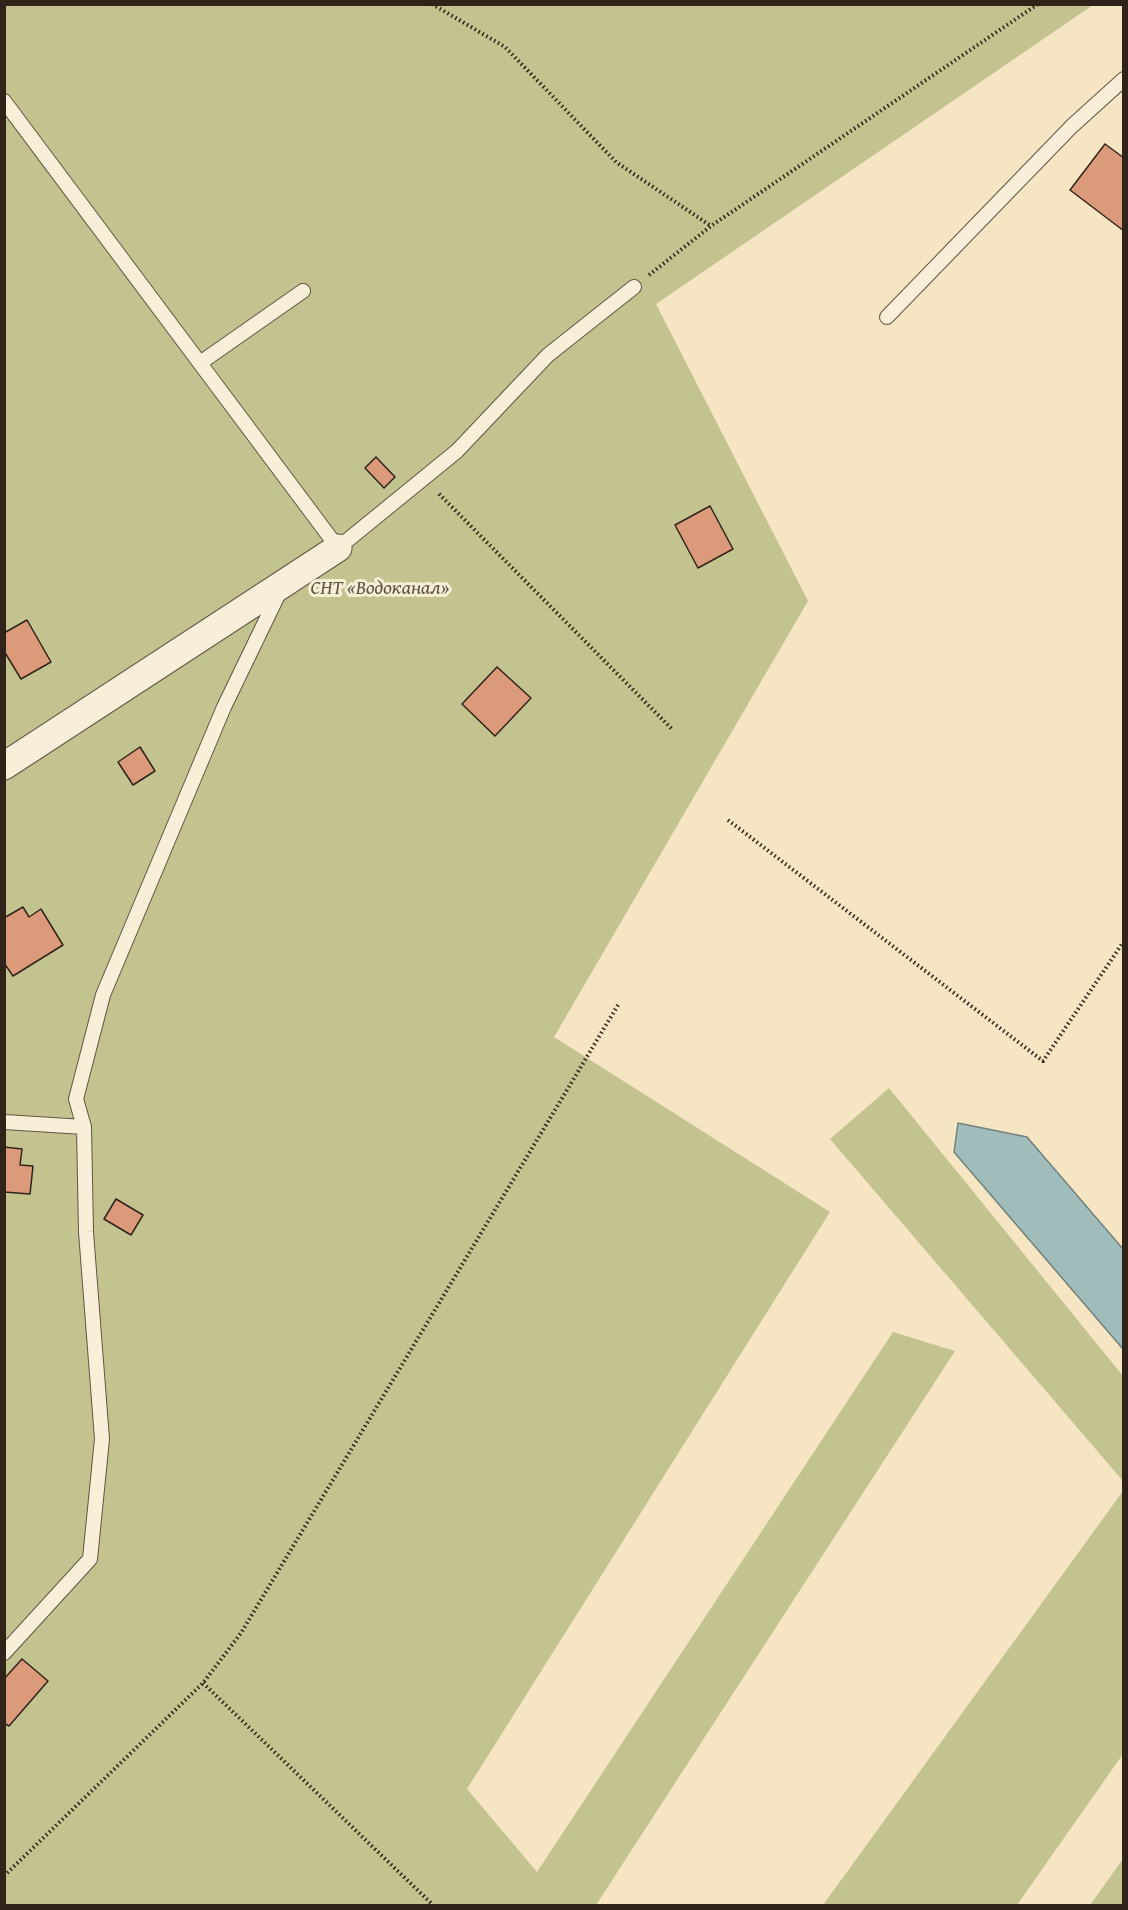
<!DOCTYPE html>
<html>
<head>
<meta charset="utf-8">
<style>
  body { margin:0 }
  #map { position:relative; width:1128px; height:1910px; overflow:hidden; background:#f6e5c2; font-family:"Gentium Book Plus",serif }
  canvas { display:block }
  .frame { position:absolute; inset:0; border:6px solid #30241a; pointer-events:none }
</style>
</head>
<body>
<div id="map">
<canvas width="1128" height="1910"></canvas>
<div class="frame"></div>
</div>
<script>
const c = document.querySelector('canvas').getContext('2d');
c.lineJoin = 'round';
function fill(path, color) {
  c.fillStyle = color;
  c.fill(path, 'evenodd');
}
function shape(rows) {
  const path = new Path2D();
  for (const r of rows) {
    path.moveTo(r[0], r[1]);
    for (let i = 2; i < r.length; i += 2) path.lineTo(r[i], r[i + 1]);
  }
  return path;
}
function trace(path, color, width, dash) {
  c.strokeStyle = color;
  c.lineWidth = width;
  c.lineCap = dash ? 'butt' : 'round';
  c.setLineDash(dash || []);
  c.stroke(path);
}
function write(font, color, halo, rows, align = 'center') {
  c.font = font + ' "Gentium Book Plus",serif';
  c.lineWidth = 6;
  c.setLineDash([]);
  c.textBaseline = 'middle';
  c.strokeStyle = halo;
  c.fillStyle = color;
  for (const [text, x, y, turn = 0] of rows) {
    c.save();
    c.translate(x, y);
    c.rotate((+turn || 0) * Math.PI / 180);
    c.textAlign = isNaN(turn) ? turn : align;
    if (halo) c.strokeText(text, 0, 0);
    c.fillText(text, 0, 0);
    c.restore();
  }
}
fill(shape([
  [5,5,1093,5,656,304,808,601,554,1037,830,1212,467,1789,537,1872,893,1332,955,1351,596,1905,5,1906],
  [889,1088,1123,1376,1123,1481,830,1139],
  [1123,1491,1123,1754,1017,1905,823,1905],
  [1123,1859,1123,1905,1090,1905]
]), '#c2c38f');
const water = shape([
  [958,1123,1027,1137,1123,1249,1123,1349,954,1152,958,1123]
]);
fill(water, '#a0bdbc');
trace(water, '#73807b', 1.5);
const building = shape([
  [1105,144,1124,158,1124,231,1070,190,1105,144],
  [376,457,395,477,384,488,365,468,376,457],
  [710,506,733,549,698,568,675,525,710,506],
  [27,620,51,662,21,679,4,651,4,633,27,620],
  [497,667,531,698,495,736,462,704,497,667],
  [140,747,155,771,133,785,118,762,140,747],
  [23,907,29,917,41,909,63,945,13,976,4,963,4,918,23,907],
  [4,1147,22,1149,20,1165,33,1166,30,1194,4,1192,4,1147],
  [116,1199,143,1215,131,1235,104,1219,116,1199],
  [22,1659,48,1681,9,1726,4,1723,4,1679,22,1659]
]);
fill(building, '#db9b7a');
trace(building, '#30241a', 1.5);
const service = shape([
  [4,101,338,548,457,451,548,355,634,287],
  [887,317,1072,126,1124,79],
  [200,363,303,291],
  [4,1122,84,1127,76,1099,103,995,224,707,280,591],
  [4,1653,90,1559,102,1439,86,1232,84,1127]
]);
const minor = shape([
  [4,766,338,548]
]);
trace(service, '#625444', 16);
trace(minor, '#625444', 29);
trace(shape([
  [432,4,505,47,616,162,711,226],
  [649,275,711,226,1038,4],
  [439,494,672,729],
  [728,820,1043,1061,1124,941],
  [203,1683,434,1906],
  [4,1876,203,1683,241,1633,618,1005]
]), '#30241a', 4, [1.5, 3]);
trace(service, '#f9eed7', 14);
trace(minor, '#f9eed7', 27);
write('italic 20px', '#5c543d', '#f9eed7', [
  ["СНТ «Водоканал»",380,589]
]);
</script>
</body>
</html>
